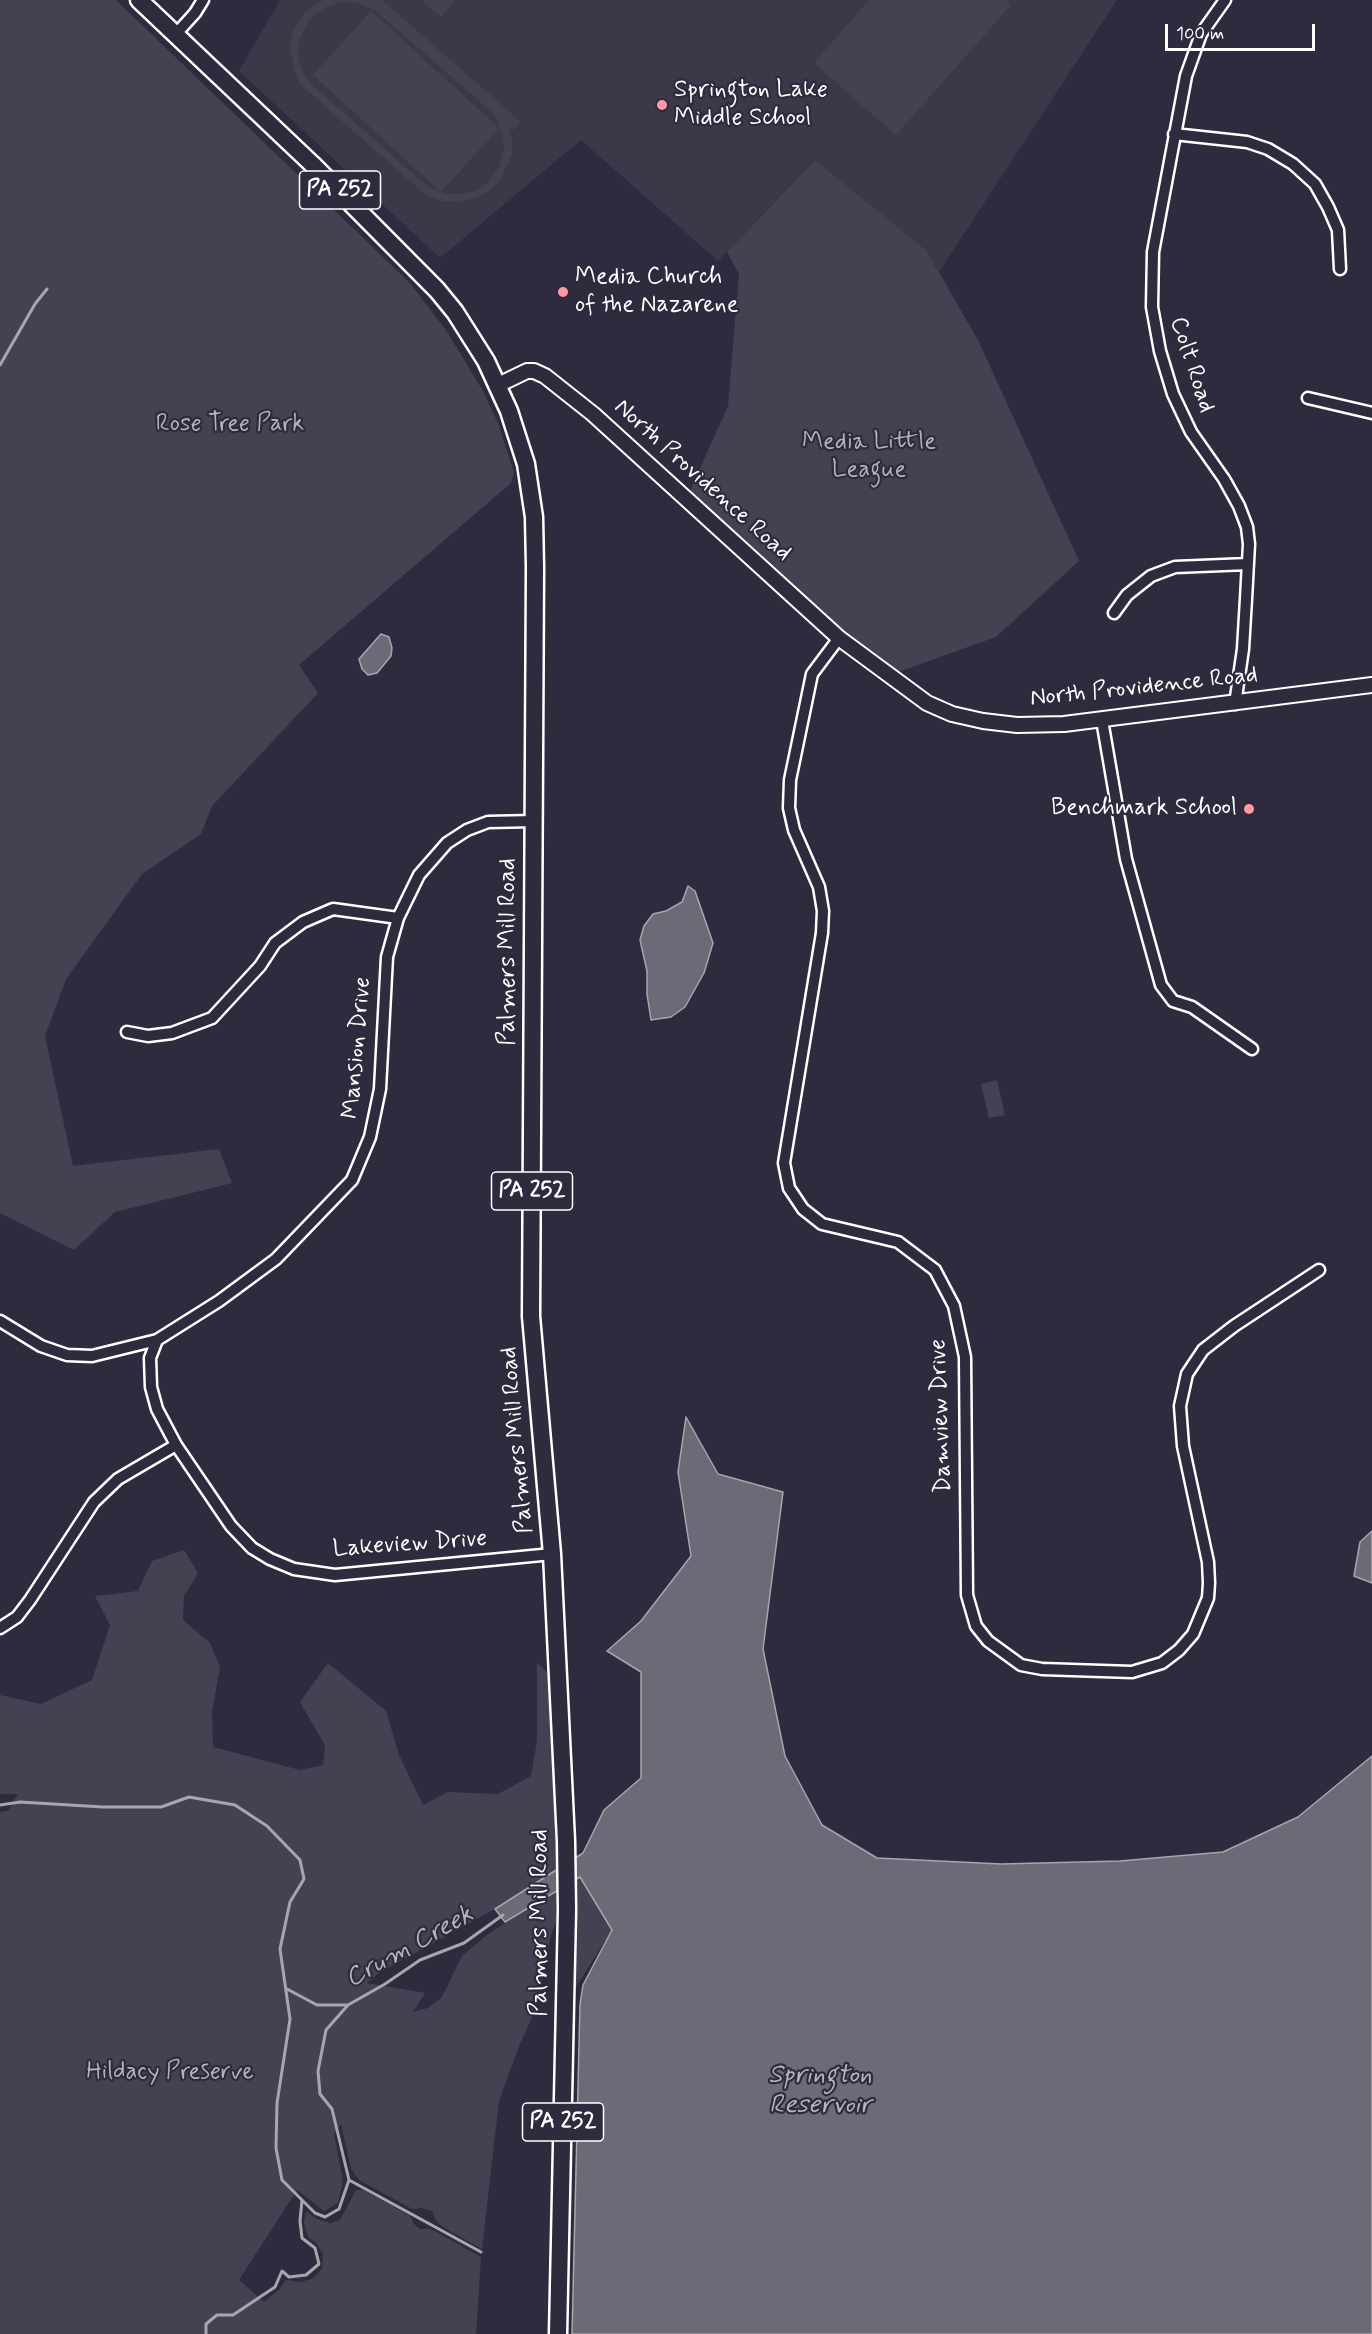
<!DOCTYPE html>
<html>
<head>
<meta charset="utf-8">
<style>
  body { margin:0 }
  #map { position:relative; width:1372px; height:2334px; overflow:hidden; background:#2f2a3d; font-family:Mynerve,sans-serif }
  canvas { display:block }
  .scale { position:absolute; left:1165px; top:24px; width:150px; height:27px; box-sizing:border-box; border:3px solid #fff; border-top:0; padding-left:8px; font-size:18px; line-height:21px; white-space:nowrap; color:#fff; -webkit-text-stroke:4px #2f2a3d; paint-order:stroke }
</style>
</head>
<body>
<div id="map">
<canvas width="1372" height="2334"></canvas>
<div class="scale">100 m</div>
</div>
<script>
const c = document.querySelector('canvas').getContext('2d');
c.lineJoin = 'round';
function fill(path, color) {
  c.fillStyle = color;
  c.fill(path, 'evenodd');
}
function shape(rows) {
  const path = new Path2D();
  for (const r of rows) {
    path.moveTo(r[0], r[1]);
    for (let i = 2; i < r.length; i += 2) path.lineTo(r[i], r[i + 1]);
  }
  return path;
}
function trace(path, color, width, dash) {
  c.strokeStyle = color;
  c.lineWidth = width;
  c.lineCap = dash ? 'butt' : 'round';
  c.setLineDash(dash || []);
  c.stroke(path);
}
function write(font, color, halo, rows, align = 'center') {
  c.font = font + ' Mynerve,sans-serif';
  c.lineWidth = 4.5;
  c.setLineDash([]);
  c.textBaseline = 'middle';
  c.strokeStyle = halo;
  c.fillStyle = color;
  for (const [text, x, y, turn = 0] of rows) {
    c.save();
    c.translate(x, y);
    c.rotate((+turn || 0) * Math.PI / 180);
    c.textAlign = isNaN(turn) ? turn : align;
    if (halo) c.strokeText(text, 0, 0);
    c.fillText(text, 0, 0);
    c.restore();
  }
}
fill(shape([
  [280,0,1117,0,939,272,926,250,815,160,718,261,581,140,440,258,239,71]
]), '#3c3749');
fill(shape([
  [0,0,116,0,409,282,446,330,483,391,498,423,514,473,511,483,299,665,318,693,212,806,201,834,142,874,66,979,45,1036,73,1166,219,1149,232,1183,115,1212,74,1250,0,1213],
  [324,0,382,0,521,122,513,130,509,128,512,140,512,154,500,181,488,192,470,200,445,202,427,196,300,84,294,69,290,46,294,29,303,15,315,4],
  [339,2,357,3,375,10,494,114,503,135,504,147,500,166,488,182,475,191,461,194,445,194,428,187,311,84,304,74,298,59,299,40,309,19,319,11],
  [421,0,455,0,441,17],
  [869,0,1006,0,1011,5,896,135,814,63],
  [371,11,499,128,441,192,313,75],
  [815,160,926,250,978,340,1079,561,996,637,890,675,689,493,728,406,739,274,727,252],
  [997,1080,1005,1115,989,1118,981,1084],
  [184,1550,198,1573,184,1596,183,1620,210,1643,220,1667,212,1712,213,1747,300,1770,323,1765,325,1745,300,1702,328,1663,386,1711,399,1755,423,1805,448,1792,498,1794,531,1776,537,1741,537,1663,549,1674,557,1870,495,1909,379,1973,367,1983,425,1993,413,2012,428,2008,442,1997,462,1956,488,1934,556,1892,557,1921,551,1934,536,2009,519,2046,499,2101,482,2249,443,2227,436,2221,432,2211,422,2208,412,2209,359,2180,351,2169,341,2124,334,2134,343,2181,338,2203,324,2211,297,2190,239,2280,264,2302,279,2290,286,2280,300,2282,312,2279,322,2269,323,2254,316,2243,308,2237,304,2223,306,2211,317,2219,330,2223,340,2220,356,2190,363,2190,410,2216,414,2224,420,2229,431,2229,481,2257,476,2334,0,2334,0,1812,8,1811,18,1794,0,1794,0,1695,41,1704,92,1680,110,1625,95,1596,138,1591,152,1561],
  [580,1877,612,1930,576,1987,576,1879]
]), '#464152');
const water = shape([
  [381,634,389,637,392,648,391,656,377,673,368,675,362,669,359,659,381,634],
  [688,886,695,891,713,943,704,973,685,1007,671,1017,651,1020,647,994,647,971,640,940,644,926,653,914,666,911,682,902,688,886],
  [686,1417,718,1474,783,1492,763,1649,785,1756,822,1825,877,1858,1001,1864,1120,1861,1223,1852,1298,1817,1372,1756,1372,2334,572,2334,580,2004,583,1985,612,1930,580,1877,505,1922,495,1909,583,1853,604,1810,641,1778,641,1672,607,1651,641,1621,691,1556,678,1472,686,1417],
  [1372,1531,1372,1583,1354,1576,1360,1542,1372,1531]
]);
fill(water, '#6d6a77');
trace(water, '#a7a6ad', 1.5);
trace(shape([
  [0,365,35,304,47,289],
  [0,1805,20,1802,103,1807,161,1807,189,1797,235,1805,267,1826,300,1860,304,1879,290,1902,280,1949,290,2019,277,2103,276,2148,282,2180,315,2213,325,2217,339,2209,349,2180,332,2109,320,2094,318,2071,326,2030,348,2005],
  [287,1989,317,2005,348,2005,385,1984,420,1960,464,1943,503,1915],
  [349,2180,481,2252],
  [206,2334,206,2324,217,2315,233,2315,275,2287,282,2271,289,2277,306,2275,319,2264,315,2248,302,2238,300,2221,302,2200]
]), '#a7a6ad', 3);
const minor = shape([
  [1225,0,1201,34,1186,76,1153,252,1152,307,1160,351,1173,394,1191,432,1224,479,1239,506,1247,527,1249,544,1246,599,1243,649,1235,704],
  [175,35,195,13,203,0],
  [1174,134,1247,142,1268,149,1293,164,1315,184,1328,207,1338,230,1340,269],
  [1308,398,1372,413],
  [1114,613,1127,595,1151,576,1175,567,1248,564],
  [839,638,812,674,790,780,789,808,794,830,819,887,823,911,822,933,784,1163,789,1188,803,1209,822,1224,898,1242,935,1270,954,1306,965,1357,967,1595,976,1626,988,1641,1021,1665,1042,1669,1132,1672,1162,1663,1179,1650,1193,1634,1208,1598,1209,1583,1208,1562,1183,1446,1180,1406,1187,1374,1203,1350,1234,1326,1319,1270],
  [1102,720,1126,859,1161,985,1173,1001,1192,1007,1252,1049],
  [127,1032,148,1036,172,1033,212,1018,260,966,275,943,303,922,333,909,398,918],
  [0,1321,41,1346,67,1355,92,1356,157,1340,150,1358,151,1387,157,1409,176,1445,231,1526,252,1548,270,1559,294,1569,335,1575,552,1554],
  [157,1340,219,1301,276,1259,352,1180,370,1137,380,1089,387,957,398,918,419,875,447,843,467,830,488,822,534,821],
  [0,1628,17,1617,30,1600,94,1502,118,1479,176,1445]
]);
const secondary = shape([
  [498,385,527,371,534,371,545,376,593,414,839,638,927,703,952,714,983,721,1017,725,1064,724,1372,685]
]);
const primary = shape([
  [139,0,312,164,437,290,455,312,486,361,509,411,526,464,534,517,535,567,531,1316,552,1554,566,1841,567,1910,558,2334]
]);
trace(minor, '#fff', 15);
trace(secondary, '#fff', 18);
trace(primary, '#fff', 21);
trace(minor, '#2f2a3d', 10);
trace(secondary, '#2f2a3d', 14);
trace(primary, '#2f2a3d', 16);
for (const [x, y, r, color] of [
  [662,105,6,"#ff9aa2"],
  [563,292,6,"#ff9aa2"],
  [1249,809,6,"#ff9aa2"]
]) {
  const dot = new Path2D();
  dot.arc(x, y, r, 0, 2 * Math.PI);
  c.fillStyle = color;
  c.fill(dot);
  trace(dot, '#2f2a3d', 2);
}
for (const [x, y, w] of [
  [340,190,81],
  [532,1191,81],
  [563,2122,81]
]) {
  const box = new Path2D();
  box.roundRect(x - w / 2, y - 19, w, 38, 4.5);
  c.fillStyle = '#2f2a3d';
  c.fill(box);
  trace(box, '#fff', 1.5);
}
write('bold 22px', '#fff', null, [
  ["PA 252",340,190],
  ["PA 252",532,1191],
  ["PA 252",563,2122]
]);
write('24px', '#fff', '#2f2a3d', [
  ["Springton Lake",674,91],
  ["Middle School",674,119],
  ["Media Church",575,278],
  ["of the Nazarene",575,306],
  ["Benchmark School",1237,809,"right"]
], 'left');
write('24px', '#fff', '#2f2a3d', [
  ["Colt Road",1191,365,72],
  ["North Providence Road",702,481,42],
  ["North Providence Road",1144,688,-6],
  ["Palmers Mill Road",509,952,-90],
  ["Mansion Drive",358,1048,-85],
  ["Damview Drive",942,1416,-92],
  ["Palmers Mill Road",518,1440,-95],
  ["Lakeview Drive",410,1545,-4],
  ["Palmers Mill Road",541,1923,-90]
]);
write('24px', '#b5b3ba', '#2f2a3d', [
  ["Rose Tree Park",230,425],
  ["Media Little",869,443],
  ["League",869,471],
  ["Hildacy Preserve",170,2073]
]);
write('italic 26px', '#b6b4bb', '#2f2a3d', [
  ["Crum Creek",410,1948,-29],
  ["Springton",820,2077],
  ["Reservoir",820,2107]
]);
</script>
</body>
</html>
